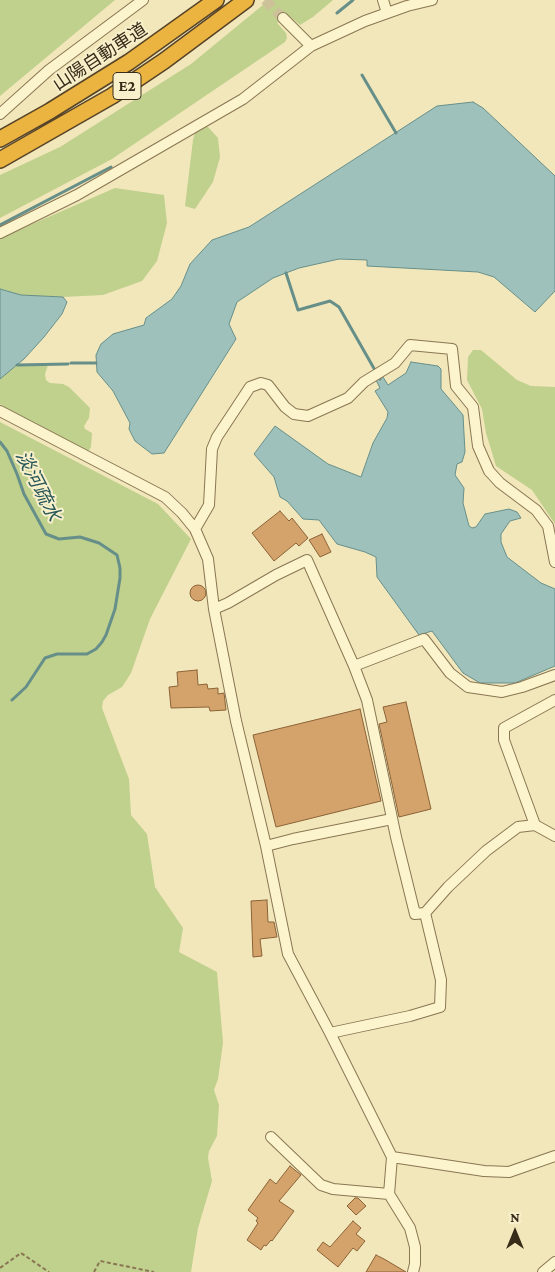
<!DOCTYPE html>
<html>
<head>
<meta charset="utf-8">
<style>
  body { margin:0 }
  #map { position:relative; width:555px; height:1272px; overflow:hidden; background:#f2e7ba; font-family:"Crimson Pro",serif }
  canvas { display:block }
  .north { position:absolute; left:490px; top:1207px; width:50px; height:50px; -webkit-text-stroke:4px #f8f0ca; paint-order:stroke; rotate:0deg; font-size:14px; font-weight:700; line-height:20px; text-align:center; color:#372b19 }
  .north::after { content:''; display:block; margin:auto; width:18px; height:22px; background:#372b19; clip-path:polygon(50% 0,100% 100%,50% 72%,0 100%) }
</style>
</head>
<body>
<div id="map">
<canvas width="555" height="1272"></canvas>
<div class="north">N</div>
</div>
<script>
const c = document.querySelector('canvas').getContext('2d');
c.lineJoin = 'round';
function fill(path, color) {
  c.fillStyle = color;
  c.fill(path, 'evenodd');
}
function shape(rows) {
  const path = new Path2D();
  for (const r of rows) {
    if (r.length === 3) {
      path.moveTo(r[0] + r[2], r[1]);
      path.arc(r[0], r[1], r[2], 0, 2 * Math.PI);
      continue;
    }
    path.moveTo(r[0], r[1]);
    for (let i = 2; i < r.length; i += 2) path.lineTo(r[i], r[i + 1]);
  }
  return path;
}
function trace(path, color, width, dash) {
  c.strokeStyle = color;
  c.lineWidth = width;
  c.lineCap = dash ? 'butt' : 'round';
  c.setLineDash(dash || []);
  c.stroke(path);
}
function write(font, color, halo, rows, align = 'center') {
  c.font = font + ' "Crimson Pro","Noto Sans JP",serif';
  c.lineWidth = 4;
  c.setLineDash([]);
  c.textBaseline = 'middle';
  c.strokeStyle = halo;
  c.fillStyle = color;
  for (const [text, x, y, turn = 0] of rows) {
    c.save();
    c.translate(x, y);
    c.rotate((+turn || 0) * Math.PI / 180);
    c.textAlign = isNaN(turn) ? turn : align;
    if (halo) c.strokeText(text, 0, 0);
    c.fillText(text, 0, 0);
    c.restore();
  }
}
fill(shape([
  [0,0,115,0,0,96],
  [269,0,333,0,313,17,300,25,288,15,277,23,286,33,287,38,285,42,112,159,0,218,0,175,60,147,191,64],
  [201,126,208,127,218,138,220,157,213,182,195,209,185,206,193,140,195,132],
  [115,188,164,195,167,223,157,261,142,281,103,295,63,297,25,296,13,294,0,289,0,238],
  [473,350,481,350,517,380,531,386,555,387,555,524,532,490,496,466,486,433,482,409,467,380,468,357],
  [48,365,45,374,46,380,50,383,63,384,69,387,90,408,89,418,84,426,85,429,92,433,91,447,88,452,15,414,0,404,0,379,4,375,16,366],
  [0,422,158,504,191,539,150,619,131,673,122,687,108,695,103,701,102,708,129,779,131,815,147,834,155,887,183,928,179,952,217,972,223,1043,218,1079,214,1090,219,1105,217,1136,209,1151,208,1158,212,1181,198,1228,191,1272,0,1272]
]), '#c0d08d');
const water = shape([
  [473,102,483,108,555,176,555,291,535,312,494,277,478,272,367,266,367,260,339,259,299,268,273,278,237,302,229,324,236,339,164,453,152,454,135,441,129,429,130,423,113,391,97,372,96,355,101,344,113,334,144,325,146,318,172,299,181,286,190,264,212,240,249,227,437,106,473,102],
  [0,289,21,295,63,297,67,302,62,314,44,337,24,359,0,379,0,289],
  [411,362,438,366,441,369,441,389,463,415,465,452,462,462,457,464,455,475,464,488,463,503,469,526,472,528,476,527,485,514,509,509,517,512,521,518,510,521,501,534,501,542,507,557,541,583,555,589,555,666,515,683,480,683,463,673,432,631,419,635,377,577,376,557,365,552,337,544,319,520,303,519,287,501,280,497,274,477,254,454,275,426,328,464,361,477,373,443,387,418,388,412,375,391,380,388,376,380,383,377,388,385,406,373,411,362]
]);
fill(water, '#9fc1bb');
trace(water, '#668f8a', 1);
trace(shape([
  [337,13,353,0],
  [362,75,396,133],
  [0,225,111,167],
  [286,273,298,310,330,301,339,307,380,379],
  [71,363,96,363],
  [17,365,68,364],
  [0,442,7,451,17,474,24,494,46,534,59,539,80,537,99,543,117,555,120,568,120,578,115,609,106,635,102,642,96,649,87,654,57,654,45,658,26,687,12,700]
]), '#668f8a', 3);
const building = shape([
  [280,511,289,521,292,518,308,538,299,546,296,543,274,561,252,533,280,511],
  [322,534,331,552,320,557,309,540,322,534],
  [198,593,8],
  [197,670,198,685,207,684,208,689,218,688,218,694,224,693,226,710,210,711,209,707,171,708,169,687,178,686,177,672,197,670],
  [406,702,431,809,399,817,379,724,387,722,383,707,406,702],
  [360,709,381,801,276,827,253,735,360,709],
  [267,900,268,922,274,922,277,937,260,939,262,956,253,957,251,901,267,900],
  [290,1166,301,1175,279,1201,294,1211,272,1241,271,1240,266,1246,264,1245,261,1250,247,1240,258,1223,256,1221,258,1218,248,1210,270,1179,276,1184,290,1166],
  [355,1198,358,1198,366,1206,356,1215,347,1206,355,1198],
  [353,1221,361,1228,356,1234,365,1241,357,1251,353,1248,338,1267,317,1250,323,1242,330,1247,353,1221],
  [376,1255,384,1259,406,1272,366,1272,376,1255]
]);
fill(building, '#d4a36c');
trace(building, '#8b6236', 1);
trace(shape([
  [265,0,283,18]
]), '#cdc19a', 10, [10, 5]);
const minor = shape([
  [383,0,387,13],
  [283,18,311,46],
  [0,114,49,70,143,0],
  [0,233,77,195,243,99,311,46,365,21,407,6,432,0],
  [0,411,165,497,182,513,195,529,208,559,214,609,236,721,266,846,288,954,330,1033,392,1157,389,1194,410,1228,415,1247,415,1264,413,1272],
  [195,529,209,505,212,449,217,437,250,387,261,383,268,385,285,407,294,414,308,416,348,398,364,382,395,363,410,345,452,349,456,386,473,407,478,446,489,471,500,483,536,510,548,526,555,562],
  [214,609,228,603,276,575,307,560,354,666,367,700,396,837,415,914,425,913,448,887,486,851,518,827,535,825,555,836],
  [354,666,424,639,450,673,468,687,502,692,522,687,555,675],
  [535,825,504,740,504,728,555,700],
  [266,846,293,839,392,819],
  [330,1033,410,1016,440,1007,441,980,425,913],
  [271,1137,321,1185,333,1189,389,1194],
  [392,1157,484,1171,509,1172,555,1156],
  [543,1272,555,1262]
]);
const highway = shape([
  [0,139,50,111,129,62,216,0],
  [0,160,112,96,164,61,246,0]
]);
trace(minor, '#897653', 12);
trace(highway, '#564328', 18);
trace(shape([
  [0,1268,21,1253,49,1272],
  [94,1272,100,1261,154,1272]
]), '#897653', 2, [4, 2.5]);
trace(minor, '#fcf4cd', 10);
trace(highway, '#ebb440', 15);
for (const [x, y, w] of [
  [127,86,28]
]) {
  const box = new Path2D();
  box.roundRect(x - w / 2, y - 13.5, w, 27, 4);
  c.fillStyle = '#f8f0ca';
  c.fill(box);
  trace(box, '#372b19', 1);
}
write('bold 16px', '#372b19', null, [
  ["E2",127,86]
]);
write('18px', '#372b19', '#f8f0ca', [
  ["山陽自動車道",100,57,-33]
]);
write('italic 19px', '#275658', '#f8f0ca', [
  ["淡河疏水",38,486,63]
]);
</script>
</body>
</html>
